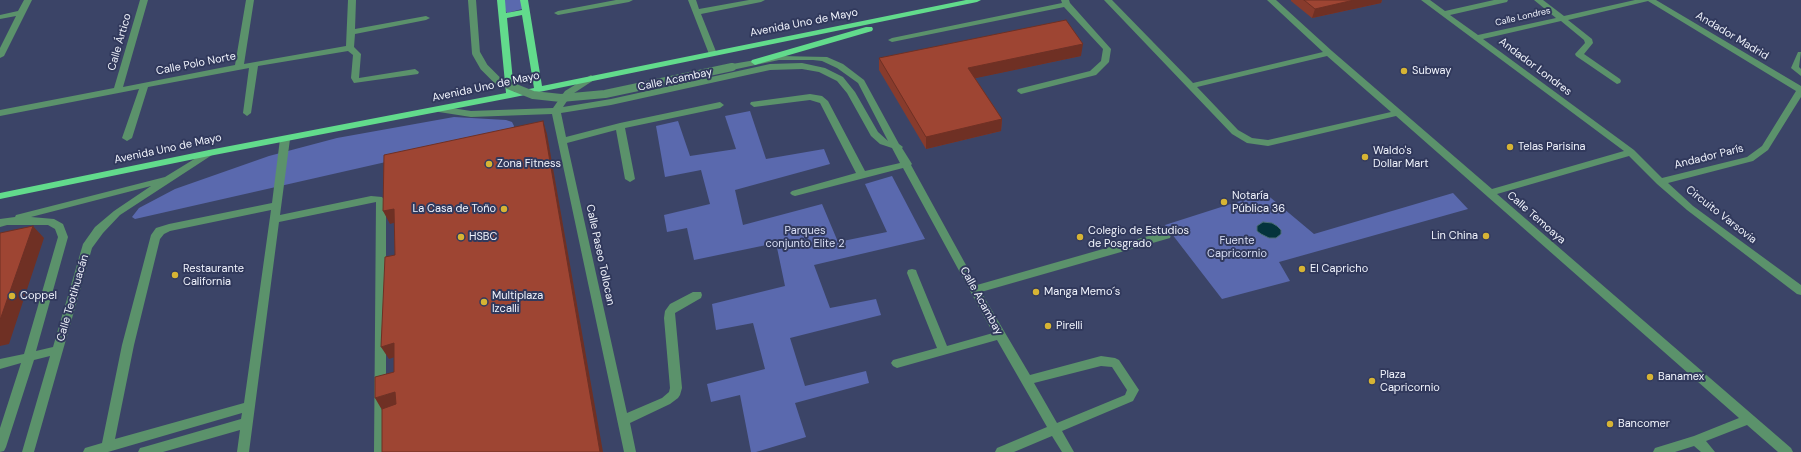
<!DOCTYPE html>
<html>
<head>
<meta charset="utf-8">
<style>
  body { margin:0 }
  canvas { display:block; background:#3b4467 }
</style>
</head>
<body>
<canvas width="1801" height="452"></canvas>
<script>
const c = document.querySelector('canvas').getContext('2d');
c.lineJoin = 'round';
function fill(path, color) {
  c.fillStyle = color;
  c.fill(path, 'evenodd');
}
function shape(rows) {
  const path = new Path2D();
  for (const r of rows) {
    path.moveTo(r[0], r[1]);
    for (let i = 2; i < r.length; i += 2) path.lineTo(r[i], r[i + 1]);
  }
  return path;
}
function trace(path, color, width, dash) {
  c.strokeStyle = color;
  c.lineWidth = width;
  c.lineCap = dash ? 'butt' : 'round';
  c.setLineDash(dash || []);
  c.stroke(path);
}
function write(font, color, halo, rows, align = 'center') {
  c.font = font + ' "DM Sans",sans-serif';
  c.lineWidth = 4;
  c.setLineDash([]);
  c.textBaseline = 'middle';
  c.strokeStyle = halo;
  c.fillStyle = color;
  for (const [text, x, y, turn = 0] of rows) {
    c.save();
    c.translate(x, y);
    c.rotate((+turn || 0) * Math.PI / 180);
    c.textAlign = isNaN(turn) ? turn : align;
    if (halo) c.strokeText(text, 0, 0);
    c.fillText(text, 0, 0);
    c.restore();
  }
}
fill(shape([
  [503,0,522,0,522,9,507,13,504,8],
  [750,111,766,159,824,149,830,164,735,190,743,225,822,204,838,242,887,232,865,184,892,176,925,239,814,265,830,308,876,299,881,315,790,338,805,386,866,371,869,383,795,403,806,437,756,452,751,452,740,395,711,402,707,384,765,369,753,323,716,330,712,304,785,286,776,243,694,260,687,228,667,232,664,215,710,204,701,170,665,177,656,126,678,121,690,156,736,149,725,116],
  [454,117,506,120,512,122,514,126,513,130,399,159,135,219,132,217,139,208,175,189,269,156,337,138],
  [1265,193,1314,234,1453,193,1468,209,1279,262,1290,281,1222,299,1165,225]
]), '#5a69ae');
const water = shape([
  [1263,222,1272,223,1277,226,1281,230,1281,234,1276,238,1269,238,1261,234,1257,231,1257,226,1263,222]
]);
fill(water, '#04333c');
trace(water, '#4b6d76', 1);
fill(shape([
  [24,0,32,0,4,56,0,58,0,48,16,16,0,19,0,15,18,11,24,0],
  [140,0,148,0,123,87,235,65,246,0,254,0,244,64,346,46,348,0,356,0,355,29,426,16,430,18,426,20,355,34,354,47,361,54,359,78,415,69,419,72,418,74,354,83,351,78,353,55,348,51,258,66,251,113,247,116,243,113,249,68,148,87,132,138,127,141,122,138,139,89,0,116,0,110,114,88,140,0],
  [616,0,633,0,629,2,558,15,554,13,558,11,616,0],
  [688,0,696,0,699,9,749,0,765,0,761,2,701,14,717,54,713,56,709,54,688,0],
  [1061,0,1069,0,1070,3,1111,49,1109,62,1096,75,1021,94,1017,91,1018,89,1090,71,1101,61,1103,49,1064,7,892,42,888,40,892,38,1062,3,1061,0],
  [1104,0,1112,0,1193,83,1323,52,1267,0,1276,0,1332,51,1492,189,1624,151,1421,0,1430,0,1445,11,1494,0,1508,0,1507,2,1450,15,1478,35,1556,18,1534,0,1543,0,1564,16,1635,0,1656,0,1801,86,1801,97,1768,150,1753,161,1668,183,1693,206,1801,285,1801,295,1797,294,1687,210,1657,184,1629,156,1497,194,1791,448,1793,452,1778,452,1747,425,1706,441,1715,452,1701,452,1694,446,1675,452,1653,452,1655,448,1694,436,1739,418,1396,116,1268,146,1247,143,1232,134,1104,0],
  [1648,1,1796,91,1762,146,1747,157,1662,178,1634,150,1483,39,1561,21,1584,40,1585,43,1575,54,1576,56,1617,84,1620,83,1621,81,1620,79,1584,54,1593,43,1592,39,1568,20,1648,1],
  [1327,56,1391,112,1268,140,1252,138,1238,130,1197,87,1327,56],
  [1798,52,1801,52,1799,67,1801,69,1801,76,1791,68,1798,52],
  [779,56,827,57,843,64,864,80,899,144,903,147,902,148,912,164,911,165,977,285,1166,231,1170,232,1171,235,1170,238,981,292,1030,375,1101,356,1115,358,1119,360,1139,390,1133,401,1062,431,1074,452,1062,452,1052,436,1014,452,995,452,997,448,1047,427,997,340,897,368,893,366,891,363,893,360,937,348,907,273,908,270,912,269,916,270,917,273,947,346,993,333,903,168,795,196,792,195,790,193,792,191,856,173,820,103,810,100,754,107,750,104,751,102,810,94,822,96,828,101,865,171,900,163,892,148,880,144,871,136,847,93,837,81,819,72,802,69,770,70,611,105,561,113,566,137,620,123,720,102,724,105,720,108,625,128,635,179,630,182,625,179,616,130,567,143,627,413,662,398,669,392,670,388,664,318,665,311,670,304,693,292,701,292,702,295,701,298,675,313,682,388,680,395,678,398,670,404,630,423,636,452,624,452,552,114,471,117,439,112,435,109,439,106,471,111,553,108,565,91,591,75,595,78,594,80,571,95,563,107,611,99,770,64,802,63,825,68,843,77,855,92,878,132,888,141,858,83,837,68,822,61,813,60,779,60,732,70,728,67,732,64,779,56],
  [1101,366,1112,367,1127,390,1125,395,1057,423,1034,383,1101,366],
  [285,136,290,139,280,215,371,196,382,197,386,202,386,452,374,452,376,202,279,222,249,452,237,452,240,430,163,452,138,452,140,448,144,447,241,419,242,413,108,452,83,452,85,448,102,443,122,345,151,235,156,228,169,224,272,203,280,139,285,136],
  [271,210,244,403,115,439,134,345,160,239,164,234,170,231,271,210],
  [209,150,212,151,214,153,212,155,120,215,103,233,92,248,34,452,22,452,50,356,34,360,6,447,4,451,0,452,0,428,21,363,0,369,0,359,24,354,58,237,55,229,48,225,7,225,0,227,0,219,15,217,16,215,20,214,165,177,209,150],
  [151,186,114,211,95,227,83,244,53,347,36,351,68,237,63,224,54,219,31,217,151,186]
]), '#5b926b');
fill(shape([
  [497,0,505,0,506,13,522,10,520,0,528,0,542,86,966,0,981,0,977,2,510,98,209,156,0,199,0,193,209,150,506,93,497,0],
  [522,15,534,88,514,92,507,18,522,15],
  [866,27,872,27,873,29,872,31,758,64,755,65,751,62,752,60,866,27]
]), '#62db8c');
trace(shape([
  [472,0,476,53,484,67,498,81,533,95,561,98,605,94,732,67]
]), '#5b926b', 8);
fill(shape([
  [1291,0,1382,0,1381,3,1312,18,1291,1],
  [1081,56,975,78,1002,119,1001,131,926,149,879,70,879,58]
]), '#883b2c');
fill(shape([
  [1354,0,1382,0,1381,3,1312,18,1315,9],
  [1083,44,1081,56,967,80,968,68],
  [1002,119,1001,131,926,149,926,137],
  [543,121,547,134,603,452,600,452],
  [394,209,400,221,390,224,383,211],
  [33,226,44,238,9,344,0,346,0,320],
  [394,343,401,355,389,359,381,347],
  [395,392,403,404,382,410,375,398]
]), '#6f3024');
const building = shape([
  [1304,0,1354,0,1315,9,1304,0],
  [1066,20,1083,44,968,68,1002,119,926,137,879,58,1066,20],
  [543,121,600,452,382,452,382,409,396,404,395,392,375,398,375,377,394,372,394,343,381,347,385,257,395,255,394,209,383,211,384,155,543,121],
  [33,226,0,320,0,233,33,226]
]);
fill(building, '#9e4533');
trace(building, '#6f3024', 1);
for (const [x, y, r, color] of [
  [1404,71,4,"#d7b434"],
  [1510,147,4,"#d7b434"],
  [1365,157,4,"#d7b434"],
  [489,164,4,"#d7b434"],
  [1224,202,4,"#d7b434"],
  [504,209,4,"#d7b434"],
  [1486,236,4,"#d7b434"],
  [461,237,4,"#d7b434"],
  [1080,237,4,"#d7b434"],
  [1302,269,4,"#d7b434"],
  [175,275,4,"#d7b434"],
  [1036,292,4,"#d7b434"],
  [12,296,4,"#d7b434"],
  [484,302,4,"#d7b434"],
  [1048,326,4,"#d7b434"],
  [1650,377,4,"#d7b434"],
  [1372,381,4,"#d7b434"],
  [1610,424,4,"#d7b434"]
]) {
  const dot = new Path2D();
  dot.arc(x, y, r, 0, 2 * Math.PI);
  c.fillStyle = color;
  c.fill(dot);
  trace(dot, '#31395c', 1.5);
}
write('9px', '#f0f3fc', '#31395c', [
  ["Calle Londres",1523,17,-13]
]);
write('11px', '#f0f3fc', '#31395c', [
  ["Avenida Uno de Mayo",804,23,-11],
  ["Andador Madrid",1732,36,31],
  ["Calle Ártico",120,42,-74],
  ["Calle Polo Norte",196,64,-11],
  ["Andador Londres",1535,67,37],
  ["Calle Acambay",675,80,-12],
  ["Avenida Uno de Mayo",486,87,-12],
  ["Avenida Uno de Mayo",168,149,-12],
  ["Andador París",1709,157,-14],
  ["Circuito Varsovia",1721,215,38],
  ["Calle Temoaya",1536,218,41],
  ["Calle Paseo Tollocan",600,255,78],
  ["Calle Teotihuacán",73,298,-74],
  ["Calle Acambay",981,301,61]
]);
write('11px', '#f0f3fc', '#31395c', [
  ["Subway",1412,71],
  ["Telas Parisina",1518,147],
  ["Waldo's",1373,151],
  ["Dollar Mart",1373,164],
  ["Zona Fitness",497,164],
  ["Notaría",1232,196],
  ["Pública 36",1232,209],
  ["La Casa de Toño",496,209,"right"],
  ["Colegio de Estudios",1088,231],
  ["de Posgrado",1088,244],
  ["Lin China",1478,236,"right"],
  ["HSBC",469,237],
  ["Restaurante",183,269],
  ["California",183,282],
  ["El Capricho",1310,269],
  ["Manga Memo´s",1044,292],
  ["Coppel",20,296],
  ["Multiplaza",492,296],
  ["Izcalli",492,309],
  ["Pirelli",1056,326],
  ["Plaza",1380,375],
  ["Capricornio",1380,388],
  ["Banamex",1658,377],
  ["Bancomer",1618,424]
], 'left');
write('11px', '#d8def4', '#31395c', [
  ["Parques",805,231],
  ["conjunto Elite 2",805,244],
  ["Fuente",1237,241],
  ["Capricornio",1237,254]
]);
</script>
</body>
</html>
